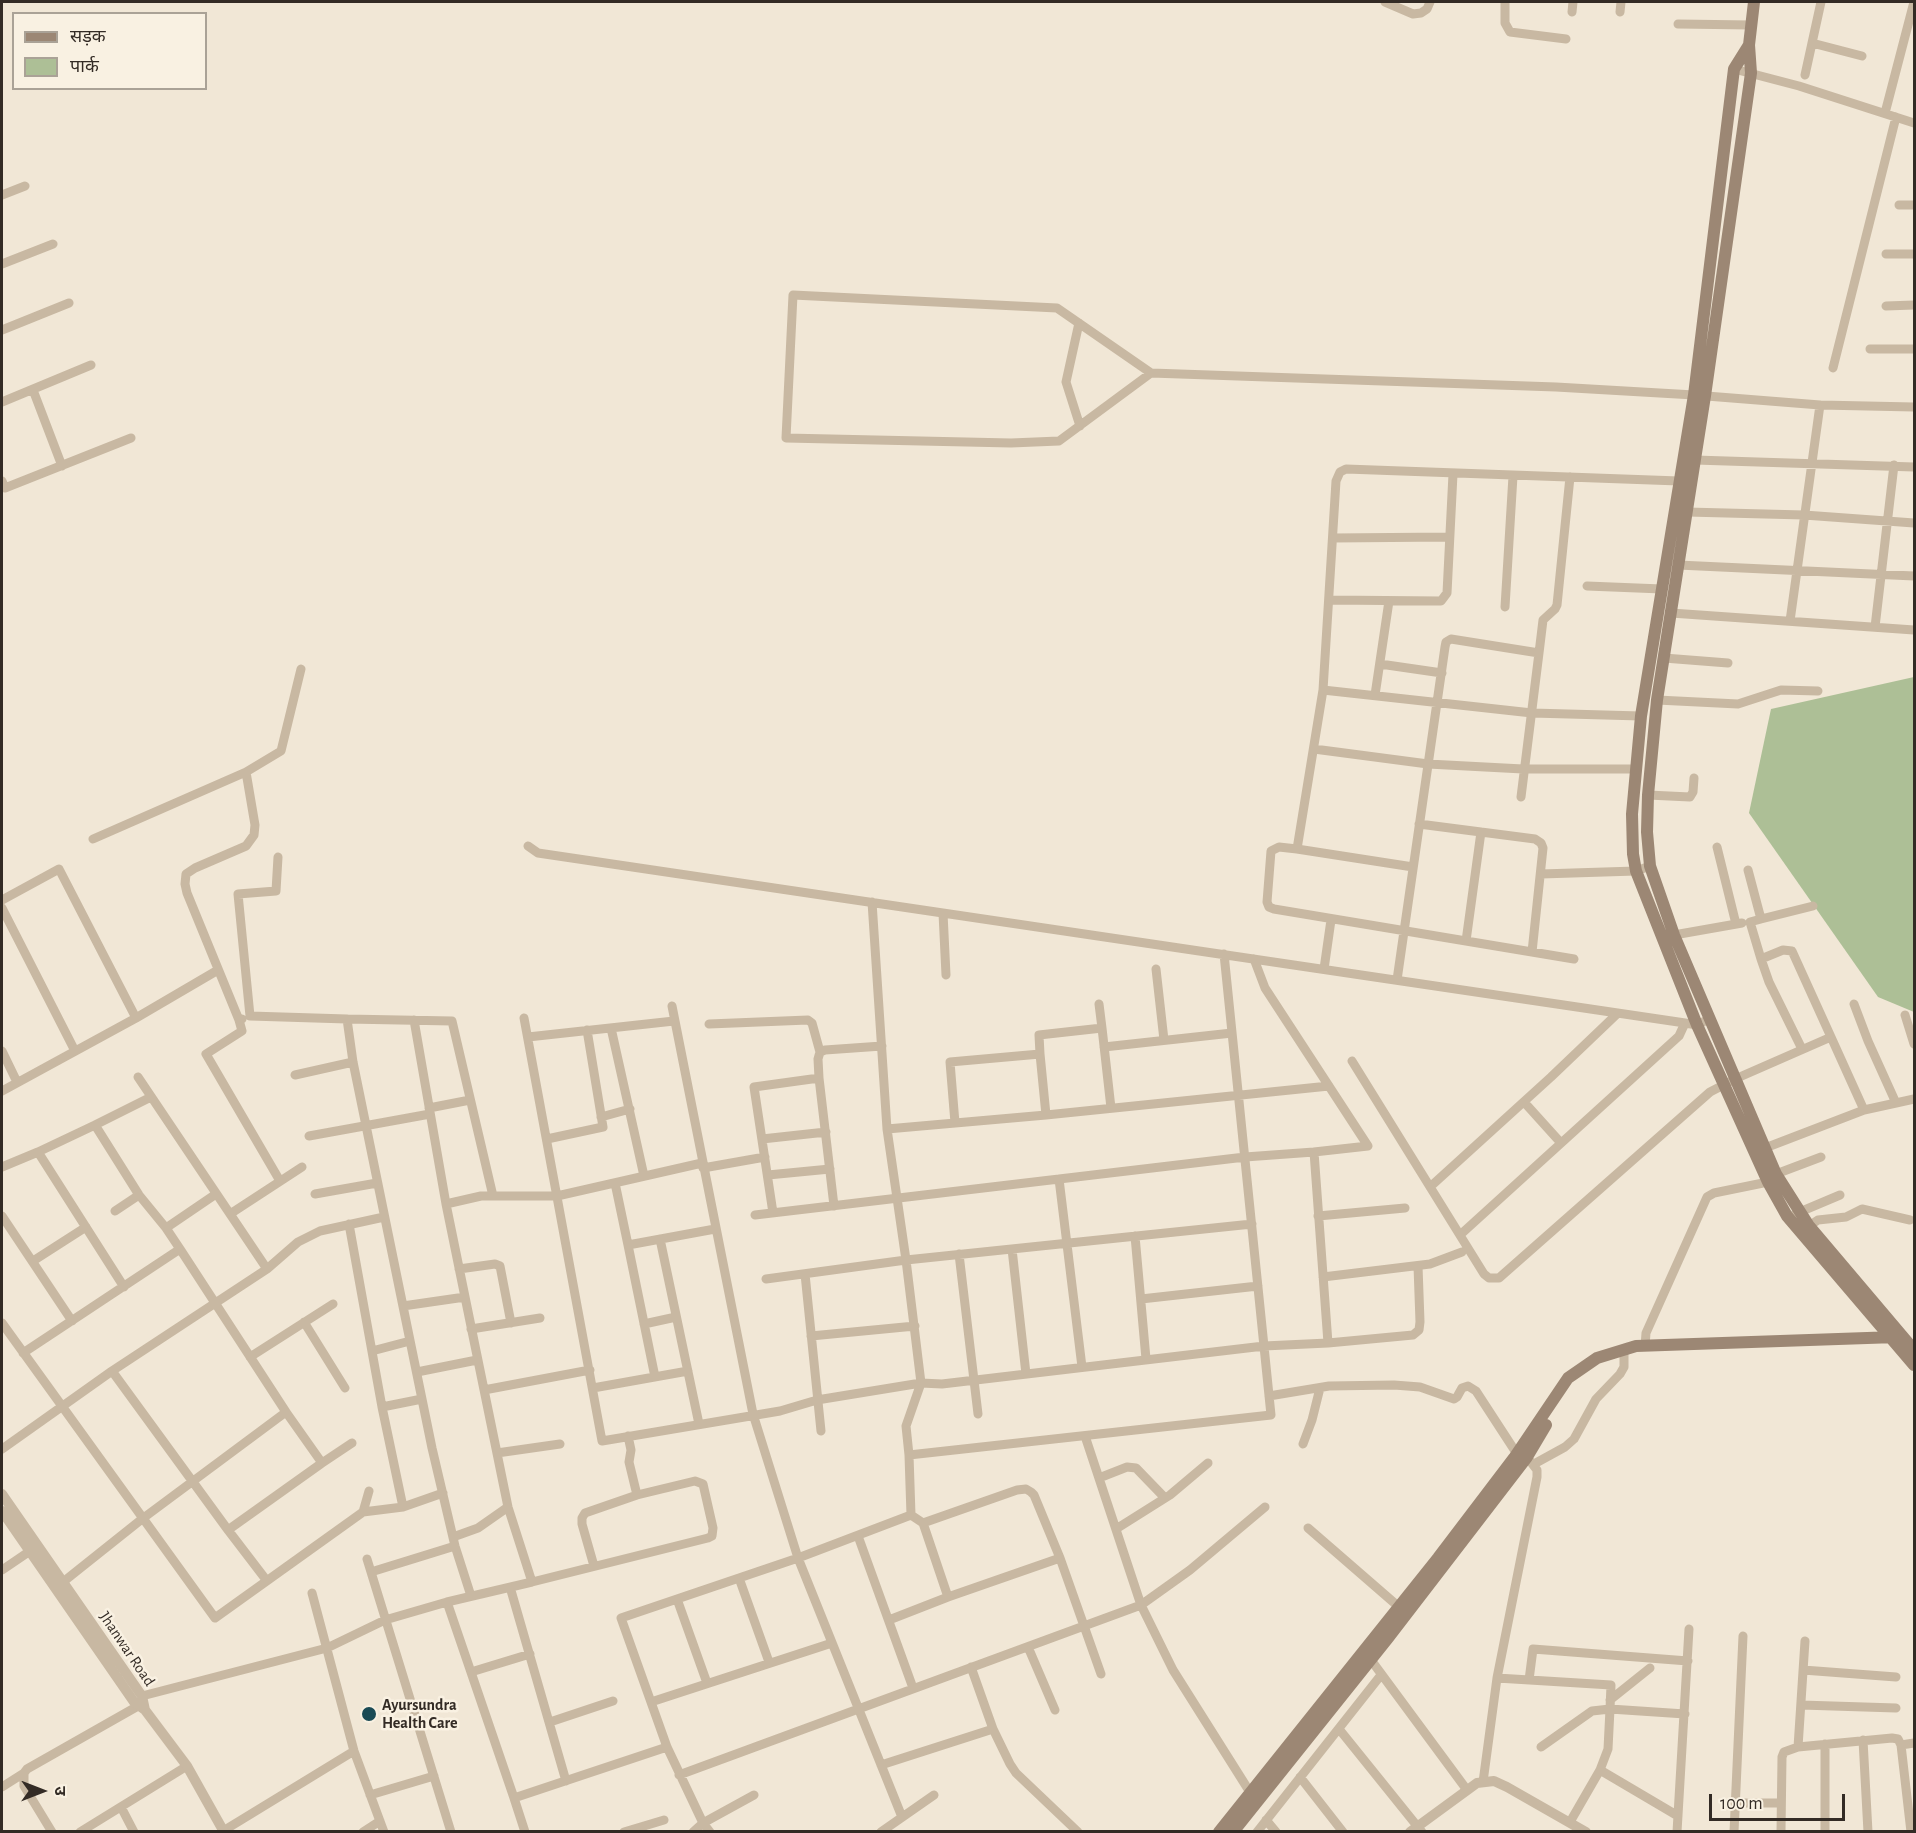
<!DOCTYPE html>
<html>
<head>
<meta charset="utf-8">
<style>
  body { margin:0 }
  #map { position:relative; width:1916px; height:1833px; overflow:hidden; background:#f1e7d6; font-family:"Alegreya Sans","Noto Sans Devanagari",sans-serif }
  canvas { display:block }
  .frame { position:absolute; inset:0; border:3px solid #332b25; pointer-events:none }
  .legend { position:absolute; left:12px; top:12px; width:195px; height:78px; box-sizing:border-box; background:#f9f1e2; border:2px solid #aaa296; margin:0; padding:8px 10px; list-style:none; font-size:18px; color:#332b25 }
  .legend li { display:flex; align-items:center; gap:12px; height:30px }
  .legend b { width:30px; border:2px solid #aaa296 }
  .north { position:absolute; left:12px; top:1761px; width:60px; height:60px; -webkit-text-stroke:4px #f9f1e2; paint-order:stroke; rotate:90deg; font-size:16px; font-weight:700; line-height:24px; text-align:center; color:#332b25 }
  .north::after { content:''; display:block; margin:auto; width:21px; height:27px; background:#332b25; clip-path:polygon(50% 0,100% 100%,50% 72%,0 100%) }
  .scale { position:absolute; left:1709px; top:1794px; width:136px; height:27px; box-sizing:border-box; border:3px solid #332b25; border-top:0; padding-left:8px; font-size:18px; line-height:21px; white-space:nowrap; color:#332b25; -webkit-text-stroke:4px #f9f1e2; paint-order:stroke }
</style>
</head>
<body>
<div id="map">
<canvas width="1916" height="1833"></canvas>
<div class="frame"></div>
<ul class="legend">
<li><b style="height:8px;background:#9c8774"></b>सड़क</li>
<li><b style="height:16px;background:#adbf96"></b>पार्क</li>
</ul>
<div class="north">उ</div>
<div class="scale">100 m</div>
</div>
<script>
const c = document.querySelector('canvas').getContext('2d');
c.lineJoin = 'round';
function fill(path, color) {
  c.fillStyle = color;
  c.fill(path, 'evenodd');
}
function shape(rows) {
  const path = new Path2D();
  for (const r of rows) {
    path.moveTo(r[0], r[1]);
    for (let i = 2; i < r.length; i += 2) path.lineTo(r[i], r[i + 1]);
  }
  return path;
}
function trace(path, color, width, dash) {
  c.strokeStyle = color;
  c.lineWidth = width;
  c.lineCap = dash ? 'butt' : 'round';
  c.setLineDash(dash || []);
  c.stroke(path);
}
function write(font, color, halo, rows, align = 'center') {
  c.font = font + ' "Alegreya Sans",sans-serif';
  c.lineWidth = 5;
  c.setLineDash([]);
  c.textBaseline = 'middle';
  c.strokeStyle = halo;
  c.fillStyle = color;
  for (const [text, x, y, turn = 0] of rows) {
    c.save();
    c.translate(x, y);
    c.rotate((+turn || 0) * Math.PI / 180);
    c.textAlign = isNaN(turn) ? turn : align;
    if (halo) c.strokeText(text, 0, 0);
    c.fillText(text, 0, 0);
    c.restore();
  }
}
fill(shape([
  [1914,677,1914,1012,1878,997,1749,813,1771,709]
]), '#adbf96');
trace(shape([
  [1385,2,1413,14,1421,13,1427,9,1430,2],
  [1505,2,1505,23,1510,32,1566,39],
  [1572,12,1573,2],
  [1620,12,1621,2],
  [1678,24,1751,25],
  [1812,43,1862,56],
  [1734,69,1799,86,1914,123],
  [1805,75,1821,2],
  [1885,113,1914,2],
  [2,195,25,186],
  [1899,205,1914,205],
  [1886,254,1914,254],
  [2,264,53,244],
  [793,295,1057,308,1151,373,1059,441,1011,443,786,438,793,295],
  [1886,306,1914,305],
  [1079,323,1066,382,1080,426],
  [2,330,69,303],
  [1870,349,1914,349],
  [1833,368,1896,117],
  [1151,373,1556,387,1694,395,1820,405,1914,407],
  [33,390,62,466],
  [2,402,91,365],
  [1695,460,1914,467],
  [2,481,5,488,131,438],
  [1687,512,1804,515,1914,523],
  [1333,538,1449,537],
  [1678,565,1914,576],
  [1587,586,1662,589],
  [1329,600,1441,601,1447,593,1453,474],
  [1505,607,1513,476],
  [1671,613,1914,630],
  [1790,621,1820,405],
  [1875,627,1894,465],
  [1539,653,1543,620,1555,609,1557,605,1570,477],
  [1664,658,1728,663],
  [1380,664,1442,673],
  [1323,690,1336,481,1340,472,1346,469,1679,481],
  [1375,695,1389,601],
  [1657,700,1738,704,1781,690,1818,691],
  [1314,749,1428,764,1523,769,1635,769],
  [1648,795,1690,797,1693,792,1694,778],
  [1419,824,1535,839,1541,843,1543,848,1532,952],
  [93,839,246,772],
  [528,846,538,853,1685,1023,1697,1025,1709,1019],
  [1717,847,1736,924],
  [1297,849,1279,847,1271,851,1267,902,1269,907,1274,909,1574,959],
  [278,857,276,891,238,894,250,1016,347,1019,353,1062,432,1448,455,1546,471,1596],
  [1413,867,1297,849,1323,690,1532,713,1641,716],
  [1748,870,1761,919,1750,922,1761,959,1769,982,1802,1049],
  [1541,874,1636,871,1650,866],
  [2,900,59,869,136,1018,2,1091],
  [872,902,887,1129,906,1260,921,1383,906,1426,909,1455,1271,1415,1224,954],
  [2,908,75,1051],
  [943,913,946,975],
  [1761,919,1813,906],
  [1674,935,1742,923],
  [1466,941,1481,832],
  [1254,959,1265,988,1368,1146,1314,1152],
  [1761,959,1783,950,1792,951,1831,1037],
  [1156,969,1164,1040],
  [1324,969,1331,920],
  [1397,980,1445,647,1446,642,1451,639,1539,653,1521,797],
  [1099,1004,1102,1028],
  [1854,1004,1868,1041,1896,1103,1914,1099],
  [672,1006,753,1414,798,1558,902,1817],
  [1905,1015,1914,1044],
  [136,1018,218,970],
  [524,1018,602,1441,780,1411,817,1400,921,1383,942,1384,1264,1346,1328,1343,1314,1152,1245,1157,755,1215],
  [242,1019,239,1020,242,1031,206,1054,280,1181],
  [347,1019,452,1021,493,1196],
  [239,1020,187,893,185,884,186,874,195,868,246,846,254,835,255,825,246,772,281,751,301,669],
  [414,1020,446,1204,481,1196,557,1196,702,1163],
  [709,1024,808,1020,812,1023,820,1052],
  [611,1028,644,1176],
  [528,1037,674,1021],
  [1104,1047,1232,1033],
  [2,1051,17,1082],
  [1040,1054,1039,1035,1102,1028,1111,1108],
  [1352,1061,1484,1274,1489,1278,1499,1278,1710,1092,1735,1079,1831,1037,1864,1110,1765,1148],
  [295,1075,353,1062],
  [138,1077,267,1269,298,1242,320,1231,384,1217],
  [819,1078,818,1059,820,1052,825,1050,882,1046],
  [151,1097,95,1125,139,1195,166,1228],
  [1524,1102,1561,1143],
  [429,1108,470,1100],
  [1864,1110,1896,1103],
  [601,1117,630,1109],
  [955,1123,950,1062,1040,1054,1046,1115],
  [95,1125,38,1152,124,1287],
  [887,1129,1046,1115,1329,1086],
  [309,1136,430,1114],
  [547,1139,603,1127,587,1030],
  [762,1139,826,1132],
  [2,1167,38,1152],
  [703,1168,765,1157],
  [1776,1174,1821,1157],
  [768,1175,830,1169],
  [1059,1179,1082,1367],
  [615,1183,628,1245,715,1229],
  [1430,1187,1551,1077,1618,1013],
  [315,1194,377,1183],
  [446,1204,508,1507,532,1582,708,1538,712,1536,713,1528,703,1484,695,1481,637,1495,585,1513,582,1518,582,1524,594,1566],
  [115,1211,139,1195],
  [773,1213,754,1087,819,1078,834,1206],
  [230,1214,302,1167],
  [1795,1214,1840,1195],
  [2,1216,72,1321],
  [1318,1216,1405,1208],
  [349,1224,382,1407,403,1507],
  [1809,1226,1818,1220,1846,1217,1862,1209,1910,1220],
  [1460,1235,1679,1036,1685,1023],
  [1135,1236,1146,1359],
  [660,1239,699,1424],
  [628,1245,655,1377],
  [1012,1249,1026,1374],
  [959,1254,978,1414],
  [33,1261,86,1227],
  [459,1269,495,1264,500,1266,511,1323],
  [805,1274,821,1431],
  [1323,1277,1430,1264,1462,1252],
  [766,1279,906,1260,1252,1224],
  [1141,1299,1258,1286],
  [403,1306,465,1297],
  [304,1322,345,1388],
  [2,1323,215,1618,363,1512],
  [644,1324,676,1317],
  [471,1329,540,1318],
  [811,1336,915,1326],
  [1328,1343,1413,1335,1419,1330,1420,1322,1418,1266],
  [1645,1346,1646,1333,1707,1197,1714,1193,1768,1182],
  [372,1351,410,1341],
  [23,1353,180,1249,166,1228,216,1194],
  [250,1357,333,1304],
  [112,1371,228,1530,322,1463,286,1412],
  [417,1372,477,1360],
  [593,1388,688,1371],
  [484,1390,590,1370],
  [1269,1396,1329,1386,1394,1385,1420,1387,1454,1399,1457,1397,1462,1388,1468,1386,1476,1391,1517,1454],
  [382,1407,422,1399],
  [628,1436,631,1450,629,1462,637,1495],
  [1085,1436,1141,1605,1190,1570,1265,1507],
  [1303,1444,1312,1420,1320,1388],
  [2,1449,112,1371,267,1269],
  [497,1453,560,1444],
  [322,1463,352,1443],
  [1534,1464,1565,1447,1574,1439,1596,1399,1620,1374,1624,1367,1624,1350],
  [1099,1478,1127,1467,1136,1468,1165,1498],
  [369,1491,363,1512,403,1507,443,1493],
  [911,1515,923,1523,1017,1490,1026,1489,1031,1492,1034,1495,1060,1558,1101,1674],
  [923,1523,948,1597,1060,1558],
  [1308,1528,1399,1607],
  [1116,1529,1170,1495,1208,1463],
  [228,1530,267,1581],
  [858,1536,913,1688],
  [453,1537,478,1528,508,1507],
  [367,1559,451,1832],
  [2,1570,30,1551],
  [371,1572,455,1546],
  [739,1578,769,1662],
  [63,1582,142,1519,286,1412,180,1249],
  [532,1582,447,1602,514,1798,667,1747],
  [510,1587,566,1781],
  [312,1593,354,1751,384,1832],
  [677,1599,707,1683],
  [889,1620,948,1597],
  [1028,1647,1055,1710],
  [1371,1660,1467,1790],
  [971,1667,993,1729,1010,1764,1016,1773,1078,1832],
  [1803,1670,1896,1677],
  [471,1672,530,1654],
  [1497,1678,1611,1685,1610,1709,1592,1711,1541,1747],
  [1529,1680,1533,1649,1688,1661],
  [142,1696,327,1648,385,1620,447,1602],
  [1610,1700,1650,1668],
  [651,1702,832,1643],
  [1801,1705,1896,1708],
  [550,1722,613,1701],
  [1339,1729,1422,1832],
  [1863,1740,1868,1832],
  [1825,1744,1825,1832],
  [1901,1745,1911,1832],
  [1798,1747,1892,1738,1898,1739,1901,1745,1914,1743],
  [881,1765,993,1729],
  [1600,1770,1678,1816],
  [679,1775,1141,1605,1173,1670,1253,1797],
  [1300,1777,1343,1832],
  [1483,1782,1497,1678,1537,1477,1537,1470,1527,1457],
  [2,1787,24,1773],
  [370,1795,434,1776],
  [514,1798,525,1832],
  [1735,1803,1781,1803],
  [121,1807,134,1832],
  [1266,1820,1276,1832],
  [1570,1822,1600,1770,1608,1749,1610,1709,1685,1714],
  [223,1831,354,1751],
  [52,1832,24,1786,24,1773,27,1769,138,1706],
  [80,1832,187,1766],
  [363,1832,380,1821],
  [624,1832,664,1820],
  [693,1832,703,1823,754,1795],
  [710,1832,703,1823,667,1747,621,1618,798,1558,911,1515,909,1455],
  [881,1832,934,1795],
  [1257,1832,1381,1675],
  [1677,1832,1689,1629],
  [1734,1832,1743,1636],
  [1781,1832,1782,1757,1784,1752,1798,1747,1805,1641]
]), '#c8b8a2', 9);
trace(shape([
  [2,1494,142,1696,145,1710,187,1766,224,1832],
  [2,1511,134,1702,145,1710],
  [1410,1832,1477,1783,1494,1781,1507,1787,1586,1832]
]), '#c8b8a2', 10);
trace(shape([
  [1754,2,1749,45,1751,73,1705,396,1657,700,1648,795,1647,832,1650,866,1674,935,1776,1174,1809,1226,1914,1350],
  [1749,45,1734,69,1694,395,1641,716,1632,814,1633,854,1636,871,1697,1025,1768,1182,1787,1216,1914,1365],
  [1219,1832,1438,1558,1514,1458,1568,1378,1597,1358,1636,1346,1896,1337],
  [1233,1832,1388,1638,1527,1457,1546,1425]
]), '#9c8774', 12);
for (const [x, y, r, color] of [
  [369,1714,8,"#1a4a54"]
]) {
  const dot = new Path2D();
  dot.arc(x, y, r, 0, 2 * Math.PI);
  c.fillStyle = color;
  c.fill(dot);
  trace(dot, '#f9f1e2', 2);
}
write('16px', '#332b25', '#f9f1e2', [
  ["Jhanwar Road",127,1649,56]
]);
write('bold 16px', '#332b25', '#f9f1e2', [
  ["Ayursundra",382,1705],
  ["Health Care",382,1723]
], 'left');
</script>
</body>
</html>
